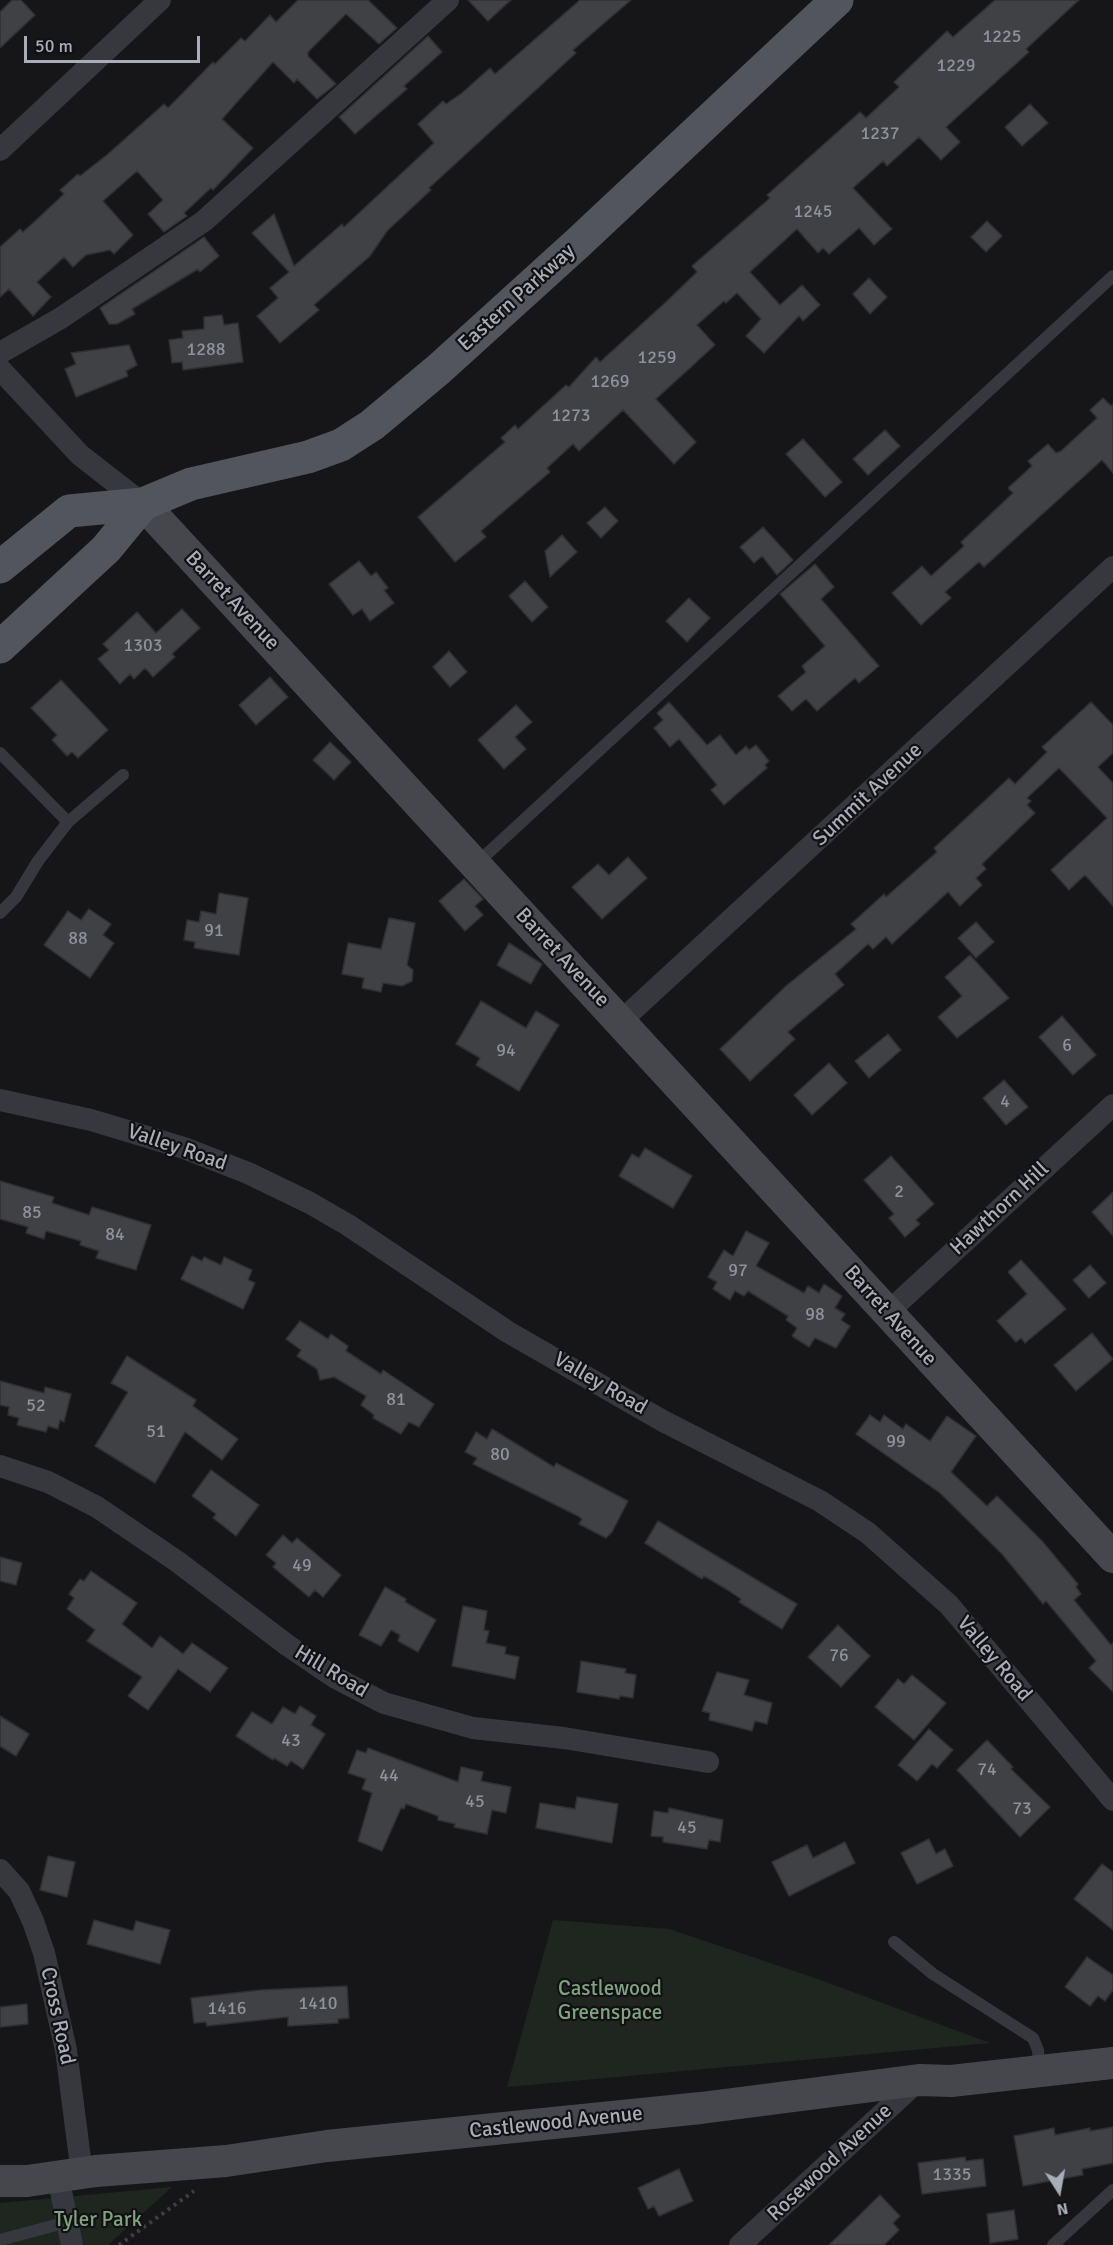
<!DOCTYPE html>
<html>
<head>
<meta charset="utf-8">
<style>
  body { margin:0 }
  #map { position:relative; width:1113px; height:2245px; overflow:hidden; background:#161618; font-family:Signika,sans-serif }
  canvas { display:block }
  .north { position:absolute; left:1029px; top:2161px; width:60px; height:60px; -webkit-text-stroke:4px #111113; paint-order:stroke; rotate:169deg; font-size:16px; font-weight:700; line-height:24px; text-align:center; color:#a8adb8 }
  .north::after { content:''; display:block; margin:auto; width:21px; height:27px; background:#a8adb8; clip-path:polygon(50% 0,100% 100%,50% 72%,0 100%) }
  .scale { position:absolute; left:24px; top:36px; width:176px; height:27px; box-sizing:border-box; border:3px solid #a8adb8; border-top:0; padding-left:8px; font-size:18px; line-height:21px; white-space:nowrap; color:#a8adb8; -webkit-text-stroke:4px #111113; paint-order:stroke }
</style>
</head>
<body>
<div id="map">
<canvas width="1113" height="2245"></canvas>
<div class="north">N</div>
<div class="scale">50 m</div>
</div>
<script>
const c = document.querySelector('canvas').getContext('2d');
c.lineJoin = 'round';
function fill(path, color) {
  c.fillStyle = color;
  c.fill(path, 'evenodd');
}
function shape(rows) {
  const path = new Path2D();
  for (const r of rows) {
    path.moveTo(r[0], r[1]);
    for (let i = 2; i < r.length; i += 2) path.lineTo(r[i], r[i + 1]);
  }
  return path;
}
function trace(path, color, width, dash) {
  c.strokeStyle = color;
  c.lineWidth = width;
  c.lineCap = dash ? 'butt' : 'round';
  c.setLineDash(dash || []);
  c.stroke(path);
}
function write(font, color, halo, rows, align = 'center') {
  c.font = font + ' Signika,sans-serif';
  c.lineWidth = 4.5;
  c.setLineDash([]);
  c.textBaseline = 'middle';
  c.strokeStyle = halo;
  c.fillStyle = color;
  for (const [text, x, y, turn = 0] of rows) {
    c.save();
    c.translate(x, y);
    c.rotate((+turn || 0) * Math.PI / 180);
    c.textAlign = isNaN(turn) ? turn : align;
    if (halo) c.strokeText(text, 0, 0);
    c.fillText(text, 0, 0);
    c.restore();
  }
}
fill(shape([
  [553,1920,669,1929,818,1979,990,2043,507,2087],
  [172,2187,108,2245,0,2245,0,2203]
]), '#1e261f');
const building = shape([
  [12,0,21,0,35,15,0,48,0,12,12,0],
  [298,0,368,0,397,28,379,44,346,14,308,52,308,56,336,84,317,99,297,79,294,83,273,62,222,119,253,148,213,190,211,188,184,213,187,216,164,232,148,214,163,200,137,171,103,201,133,235,114,254,110,250,86,255,73,267,64,257,37,282,51,297,33,316,9,289,0,297,0,247,20,229,23,232,33,223,64,194,60,190,78,174,80,176,108,154,164,104,168,108,213,62,215,64,241,38,245,41,270,15,276,22,298,0],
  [468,0,511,0,488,21,468,0],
  [580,0,631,0,573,50,576,53,429,188,431,190,387,231,370,256,314,305,319,310,280,343,257,316,278,298,270,288,289,272,252,233,274,214,294,266,342,224,344,227,434,143,418,124,443,101,446,104,462,93,490,68,495,74,580,0],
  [995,0,1079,0,1026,49,1029,52,946,127,960,142,941,160,919,137,887,166,883,161,853,188,892,229,874,245,859,228,829,254,823,248,818,253,797,229,750,272,780,305,802,285,820,305,803,321,799,316,764,353,746,336,761,319,737,293,726,303,724,301,697,325,715,345,656,399,696,442,674,464,623,410,579,451,573,444,547,468,550,472,481,531,486,537,455,562,418,517,505,442,501,438,515,425,518,429,566,385,569,387,596,357,600,362,666,302,697,272,692,266,770,198,767,195,860,112,866,118,899,87,894,82,947,31,953,37,995,0],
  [428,36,442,52,404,86,407,89,355,134,339,117,428,36],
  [1030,104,1048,123,1022,146,1005,127,1030,104],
  [987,221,1002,236,986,252,971,237,987,221],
  [204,237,219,256,200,272,198,269,132,309,135,314,117,324,109,324,100,308,204,237],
  [869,278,887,297,870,314,853,294,869,278],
  [222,315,224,325,238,323,243,362,183,370,182,362,172,363,169,340,183,338,182,331,204,329,204,317,222,315],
  [129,345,137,365,126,371,128,376,76,397,65,369,76,364,71,353,129,345],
  [1103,398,1111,406,1113,404,1113,473,1102,460,984,567,979,562,945,592,951,598,921,625,892,593,922,566,931,576,964,546,961,542,1013,493,1008,488,1032,466,1028,461,1048,444,1056,453,1061,451,1097,418,1090,410,1103,398],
  [885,430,900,446,868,475,853,459,885,430],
  [803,439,842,482,825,497,786,454,803,439],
  [605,507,618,521,601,538,587,523,605,507],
  [763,527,793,560,777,575,762,556,754,563,740,547,763,527],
  [562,535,577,552,550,577,545,551,562,535],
  [359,561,371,576,376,572,388,588,384,590,394,603,370,621,362,609,353,615,329,584,359,561],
  [815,564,834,587,821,599,879,666,859,683,855,678,817,711,806,699,792,711,778,696,806,672,802,666,825,646,780,594,815,564],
  [525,581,548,607,532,622,509,596,525,581],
  [689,598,710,618,687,642,666,621,689,598],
  [182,609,200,628,172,654,175,657,153,677,145,668,134,679,130,674,120,684,98,659,109,650,103,644,137,612,156,633,182,609],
  [449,651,467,672,450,687,433,667,449,651],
  [270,677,288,697,256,725,239,705,270,677],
  [61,680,108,730,78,758,72,752,67,756,52,740,57,735,31,708,61,680],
  [669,702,707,745,720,735,736,755,746,746,749,750,756,745,769,761,765,765,767,768,724,805,711,790,717,785,679,739,670,747,654,728,663,720,657,713,669,702],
  [1091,702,1113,725,1113,753,1098,767,1113,783,1113,906,1085,875,1069,890,1051,870,1107,818,1059,768,1027,798,1031,801,1027,805,1035,813,982,864,986,869,976,878,982,885,960,906,948,892,892,944,886,937,873,949,868,944,835,974,844,985,788,1032,795,1039,750,1081,720,1049,786,986,856,929,851,924,884,894,886,897,937,852,934,848,1009,778,1015,784,1047,752,1042,747,1091,702],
  [516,705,532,722,515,737,526,749,504,769,478,740,516,705],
  [330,742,351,762,334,780,313,760,330,742],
  [628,857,647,878,602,919,572,887,598,864,609,875,628,857],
  [464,879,483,899,475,906,483,915,465,931,439,901,464,879],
  [219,893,248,898,239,955,194,948,195,942,184,940,187,920,199,922,201,911,216,914,219,893],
  [89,909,111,924,103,935,114,943,90,978,44,945,68,911,81,920,89,909],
  [389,918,415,923,407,965,413,970,412,981,402,986,383,983,381,992,362,988,364,978,342,974,348,943,381,949,389,918],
  [976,922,994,942,976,958,958,938,976,922],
  [509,943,542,964,531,984,497,965,509,943],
  [970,955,1009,998,957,1038,938,1017,962,996,945,977,970,955],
  [481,1001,526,1028,536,1011,559,1025,519,1091,476,1065,480,1058,456,1044,481,1001],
  [1062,1016,1096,1055,1073,1075,1039,1037,1062,1016],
  [888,1034,901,1050,869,1078,855,1061,888,1034],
  [829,1063,847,1083,812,1115,794,1095,829,1063],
  [1004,1080,1028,1107,1006,1125,983,1098,1004,1080],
  [645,1148,692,1176,673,1208,619,1176,632,1154,639,1158,645,1148],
  [891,1156,934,1204,916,1220,920,1224,905,1237,889,1218,894,1214,864,1180,891,1156],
  [0,1181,54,1197,52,1203,89,1215,92,1207,151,1225,136,1270,96,1258,99,1251,80,1245,81,1241,46,1231,44,1239,26,1233,28,1227,0,1219,0,1181],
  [1113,1192,1113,1236,1092,1212,1113,1192],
  [746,1231,769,1243,756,1266,804,1293,808,1286,819,1293,824,1284,842,1296,835,1308,845,1314,841,1320,850,1326,836,1348,815,1338,809,1347,792,1336,797,1328,786,1320,788,1316,748,1291,744,1296,735,1291,730,1300,713,1289,717,1282,708,1277,724,1250,733,1256,746,1231],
  [192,1256,202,1261,204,1257,221,1265,224,1257,252,1270,248,1280,255,1283,243,1309,181,1279,192,1256],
  [1021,1260,1066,1309,1025,1343,1021,1338,1016,1342,997,1321,1027,1294,1008,1272,1021,1260],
  [1090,1265,1106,1283,1089,1298,1073,1280,1090,1265],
  [300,1321,328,1339,331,1334,348,1346,346,1351,381,1374,383,1370,434,1404,419,1427,409,1422,401,1434,373,1418,374,1415,361,1405,366,1396,334,1377,320,1380,317,1369,297,1356,301,1350,286,1339,300,1321],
  [1092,1333,1113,1359,1076,1391,1054,1365,1092,1333],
  [127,1356,196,1400,193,1406,238,1439,222,1460,185,1432,155,1483,95,1446,128,1392,111,1383,127,1356],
  [0,1381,44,1393,45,1387,71,1394,64,1422,60,1420,58,1429,48,1426,46,1432,17,1425,19,1418,8,1415,9,1407,0,1405,0,1381],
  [870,1415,880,1422,884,1415,903,1429,906,1424,930,1441,947,1416,976,1436,951,1472,987,1506,997,1496,1042,1541,1078,1584,1076,1587,1081,1594,1074,1600,1111,1645,1113,1643,1113,1692,1089,1668,1096,1661,1046,1601,1043,1604,1002,1554,940,1493,856,1434,870,1415],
  [492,1429,554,1467,556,1463,628,1501,612,1532,606,1538,579,1524,582,1519,578,1516,473,1464,477,1458,465,1452,476,1432,487,1439,492,1429],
  [211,1470,259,1505,236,1536,213,1518,216,1514,192,1496,211,1470],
  [658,1521,797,1604,782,1629,739,1602,741,1599,726,1589,704,1576,702,1579,645,1543,658,1521],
  [283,1535,292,1543,297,1538,341,1575,323,1597,315,1590,309,1597,273,1567,276,1563,266,1555,283,1535],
  [0,1557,22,1563,16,1585,0,1581,0,1557],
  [91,1571,137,1603,122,1624,152,1648,160,1636,183,1654,192,1643,228,1668,210,1692,178,1669,148,1710,128,1696,142,1677,87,1641,95,1630,67,1609,74,1598,69,1594,80,1579,84,1581,91,1571],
  [385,1587,406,1599,405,1602,436,1620,418,1652,398,1641,400,1635,391,1630,381,1646,359,1635,385,1587],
  [463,1606,487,1611,484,1630,489,1631,486,1643,506,1647,505,1654,519,1657,515,1679,452,1666,463,1606],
  [838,1625,870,1656,841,1687,808,1657,838,1625],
  [581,1661,626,1669,625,1673,636,1675,633,1698,620,1696,619,1699,577,1692,581,1661],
  [717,1672,749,1680,744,1695,772,1703,767,1724,755,1721,752,1731,709,1720,710,1713,702,1711,717,1672],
  [912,1675,946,1703,914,1740,875,1707,898,1679,904,1684,912,1675],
  [300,1706,316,1716,311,1725,325,1734,303,1769,291,1761,287,1766,274,1758,273,1760,236,1736,252,1712,272,1724,283,1707,295,1714,300,1706],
  [0,1716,29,1734,16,1756,0,1746,0,1716],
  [929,1729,953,1750,937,1768,932,1764,917,1781,898,1765,929,1729],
  [987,1740,1013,1767,1011,1769,1050,1807,1020,1837,957,1770,987,1740],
  [368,1748,458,1782,461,1767,483,1772,481,1781,511,1787,506,1813,492,1810,487,1834,454,1827,455,1824,438,1820,438,1816,406,1804,404,1809,401,1808,382,1851,358,1841,372,1793,362,1789,366,1779,348,1773,357,1750,366,1753,368,1748],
  [577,1797,618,1804,612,1843,536,1828,540,1803,575,1809,577,1797],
  [669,1808,723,1820,720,1842,709,1840,707,1849,663,1842,663,1837,651,1836,654,1811,668,1813,669,1808],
  [929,1839,936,1854,945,1849,953,1866,917,1884,901,1853,929,1839],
  [845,1842,855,1863,789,1896,772,1862,807,1845,813,1858,845,1842],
  [48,1856,75,1862,67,1897,40,1890,48,1856],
  [1102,1864,1113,1872,1113,1930,1074,1899,1102,1864],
  [94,1920,133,1931,136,1921,170,1930,160,1964,87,1944,94,1920],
  [1087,1957,1113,1975,1113,1990,1105,2001,1098,1996,1090,2006,1065,1987,1087,1957],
  [347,1986,349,2018,338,2019,338,2023,288,2026,288,2017,207,2026,206,2022,194,2023,191,1998,260,1990,347,1986],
  [27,2004,28,2024,0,2027,0,2007,27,2004],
  [1113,2127,1113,2163,1082,2169,1083,2175,1023,2186,1014,2136,1054,2128,1055,2135,1090,2128,1090,2131,1113,2127],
  [965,2157,966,2161,983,2159,986,2186,922,2194,918,2163,965,2157],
  [679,2169,693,2201,659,2216,654,2206,648,2209,638,2188,679,2169],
  [880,2195,900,2216,893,2223,899,2230,884,2245,829,2245,880,2195],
  [1014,2210,1018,2239,990,2243,987,2214,1014,2210]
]);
fill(building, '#404145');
trace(building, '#303034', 1.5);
trace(shape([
  [119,2245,194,2191]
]), '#3d3f44', 4, [3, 4.5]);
trace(shape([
  [0,753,68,822,38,861,16,897,0,913],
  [68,822,123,775],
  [475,865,1113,276],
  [894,1942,933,1974,1033,2038,1038,2050,1039,2069],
  [0,2240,67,2222],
  [1053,2245,1113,2190]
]), '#37383d', 12);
trace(shape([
  [0,150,160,0],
  [0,353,61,318,204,221,448,0],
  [0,369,80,455,143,504],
  [621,1021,1113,567],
  [0,1100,91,1120,184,1148,248,1173,310,1203,348,1225,508,1332,663,1421,820,1501,868,1533,949,1605,1113,1800],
  [887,1313,1113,1105],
  [0,1466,48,1482,97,1507,178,1562,287,1645,334,1677,384,1703,473,1728,564,1738,708,1762],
  [0,1870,19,1891,33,1921,44,1953,66,2050,82,2174],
  [58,2177,72,2245],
  [740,2245,919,2080]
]), '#37383d', 22);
trace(shape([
  [143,504,1113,1557],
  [0,2181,27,2181,96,2171,226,2161,327,2146,701,2108,919,2080,951,2081,1113,2063]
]), '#45474d', 32);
trace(shape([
  [0,567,69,511,143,504,191,484,308,457,341,445,372,425,439,369,579,242,837,0],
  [0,647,106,549,143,504]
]), '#53555c', 33);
write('18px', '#8e929b', null, [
  ["1225",1002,37],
  ["1229",956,66],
  ["1237",880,134],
  ["1245",813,212],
  ["1288",206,350],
  ["1259",657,358],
  ["1269",610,382],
  ["1273",571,416],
  ["1303",143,646],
  ["91",214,931],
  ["88",78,939],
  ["6",1067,1046],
  ["94",506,1051],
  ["4",1005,1102],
  ["2",899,1192],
  ["85",32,1213],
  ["84",115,1235],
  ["97",738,1271],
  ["98",815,1315],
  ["81",396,1400],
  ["52",36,1406],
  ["51",156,1432],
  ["99",896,1442],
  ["80",500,1455],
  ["49",302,1566],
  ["76",839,1656],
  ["43",291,1741],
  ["74",987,1770],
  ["44",389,1776],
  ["45",475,1802],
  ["73",1022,1809],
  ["45",687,1828],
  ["1410",318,2004],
  ["1416",227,2009],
  ["1335",952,2175]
]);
write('21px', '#a8adb8', '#111113', [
  ["Eastern Parkway",517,298,-42],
  ["Barret Avenue",232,601,47],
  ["Summit Avenue",868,795,-43],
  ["Barret Avenue",562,958,47],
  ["Valley Road",177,1148,19],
  ["Hawthorn Hill",1000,1209,-43],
  ["Barret Avenue",890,1316,48],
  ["Valley Road",600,1384,30],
  ["Valley Road",994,1659,50],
  ["Hill Road",331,1672,31],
  ["Cross Road",57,2016,78],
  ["Castlewood Avenue",556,2123,-6],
  ["Rosewood Avenue",830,2163,-43]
]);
write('21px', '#7fa381', '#111113', [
  ["Castlewood",610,1989],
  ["Greenspace",610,2013],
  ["Tyler Park",98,2220]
]);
</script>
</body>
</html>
